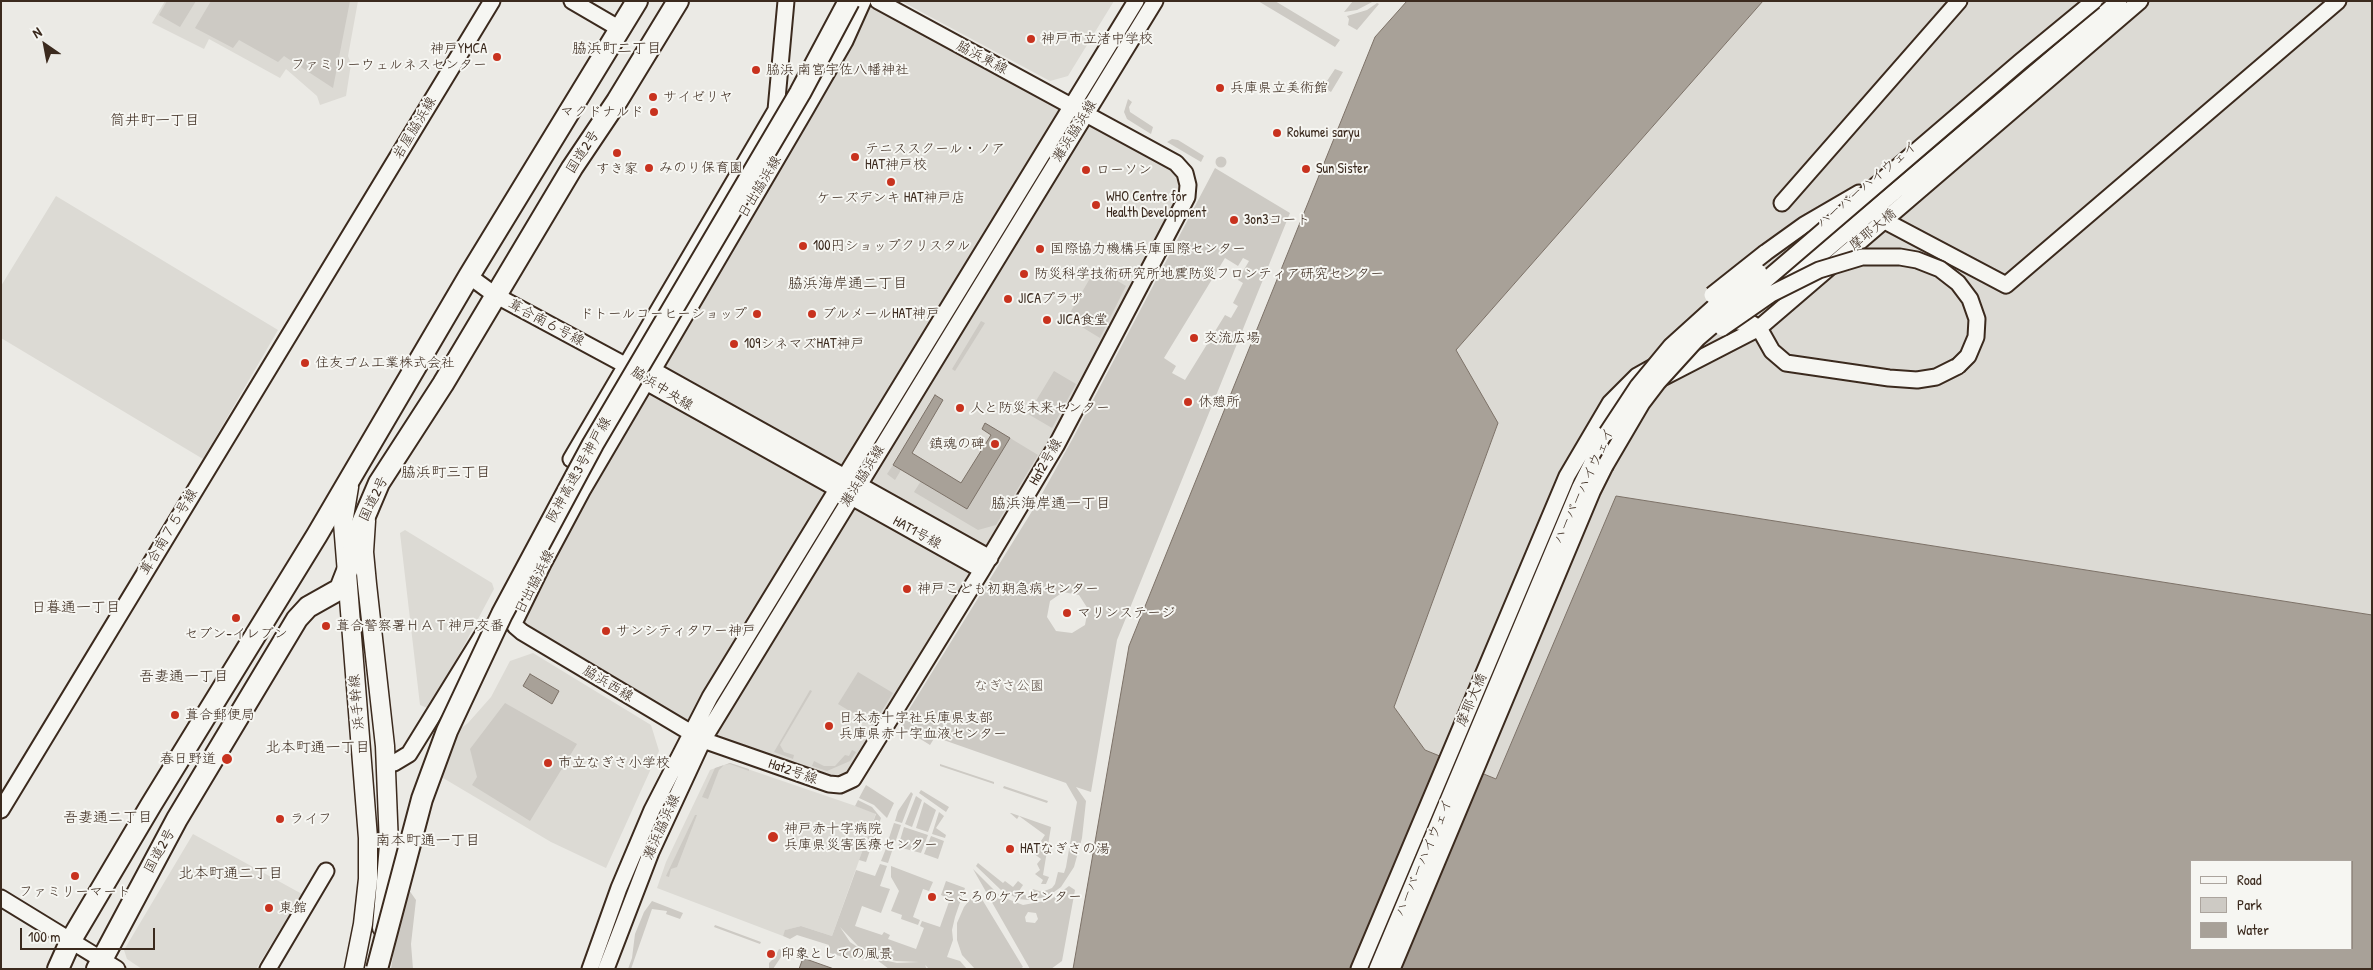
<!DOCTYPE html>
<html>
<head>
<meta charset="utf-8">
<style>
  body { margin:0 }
  #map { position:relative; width:2373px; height:970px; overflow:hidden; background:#ebeae5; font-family:"Patrick Hand",sans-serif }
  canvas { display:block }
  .frame { position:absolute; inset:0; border:2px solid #3b2a1e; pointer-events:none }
  .legend { position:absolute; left:2190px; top:860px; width:162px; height:90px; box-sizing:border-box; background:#f6f6f2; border:1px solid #aba49d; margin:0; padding:6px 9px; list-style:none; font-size:15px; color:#3b2a1e }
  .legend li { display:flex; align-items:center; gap:10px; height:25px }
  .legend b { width:25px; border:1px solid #aba49d }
  .north { position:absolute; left:20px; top:20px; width:50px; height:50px; -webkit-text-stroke:4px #f6f6f2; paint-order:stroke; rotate:327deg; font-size:14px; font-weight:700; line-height:20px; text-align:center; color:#3b2a1e }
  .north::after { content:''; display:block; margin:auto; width:18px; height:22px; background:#3b2a1e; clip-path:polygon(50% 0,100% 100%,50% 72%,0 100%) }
  .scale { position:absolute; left:20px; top:928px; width:135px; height:22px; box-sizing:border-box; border:2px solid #3b2a1e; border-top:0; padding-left:6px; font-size:15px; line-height:18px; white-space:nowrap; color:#3b2a1e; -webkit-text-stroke:4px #f6f6f2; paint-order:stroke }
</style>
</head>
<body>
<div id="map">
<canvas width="2373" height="970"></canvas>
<div class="frame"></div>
<ul class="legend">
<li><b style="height:6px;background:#f6f6f2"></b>Road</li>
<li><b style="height:14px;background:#cdcac4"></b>Park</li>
<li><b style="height:14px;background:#a8a198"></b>Water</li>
</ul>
<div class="north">N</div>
<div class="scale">100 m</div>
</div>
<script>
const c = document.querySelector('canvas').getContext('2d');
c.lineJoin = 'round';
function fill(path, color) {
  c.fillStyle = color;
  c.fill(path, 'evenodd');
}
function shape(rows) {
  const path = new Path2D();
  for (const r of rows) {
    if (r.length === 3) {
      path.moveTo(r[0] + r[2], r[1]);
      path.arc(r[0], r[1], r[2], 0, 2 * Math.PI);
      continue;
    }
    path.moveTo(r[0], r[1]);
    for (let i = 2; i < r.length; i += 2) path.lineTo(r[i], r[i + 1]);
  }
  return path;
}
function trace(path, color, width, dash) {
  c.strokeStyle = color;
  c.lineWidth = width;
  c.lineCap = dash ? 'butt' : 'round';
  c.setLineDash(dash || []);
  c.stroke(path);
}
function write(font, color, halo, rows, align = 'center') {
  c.font = font + ' "Patrick Hand","Klee One",sans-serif';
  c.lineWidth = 4;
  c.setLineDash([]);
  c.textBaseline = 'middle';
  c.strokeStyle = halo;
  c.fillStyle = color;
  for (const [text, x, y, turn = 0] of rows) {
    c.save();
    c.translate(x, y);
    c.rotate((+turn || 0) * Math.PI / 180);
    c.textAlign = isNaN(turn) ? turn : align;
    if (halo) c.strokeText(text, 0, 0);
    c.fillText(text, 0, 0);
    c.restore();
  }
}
fill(shape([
  [165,1,358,1,348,56,351,64,346,96,320,105,317,96,286,69,280,78,209,39,204,49,152,23],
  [863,1,878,1,1176,163,1188,185,1093,378,870,753,840,785,703,740,515,626,525,600],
  [901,1,1114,1,1068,76,1050,81],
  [1763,1,2372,1,2372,615,1616,496,1496,779,1425,750,1394,707,1498,424,1456,350],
  [56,196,278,330,203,459,1,338,1,286],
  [405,530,492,583,494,589,430,709,420,705,400,533],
  [533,653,651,725,659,751,606,868,551,842,438,775,456,732,468,723,491,697,510,661],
  [730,763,876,813,832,936,801,926,786,930,783,936,657,888,666,862,710,770],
  [193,834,302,894,256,969,142,969,127,959,124,950]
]), '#dcdad4');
fill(shape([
  [167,1,196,1,180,27,159,15],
  [211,1,350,1,333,88,284,56,278,62,239,40,233,48,195,28],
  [1258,1,1275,1,1340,40,1335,47],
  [1353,1,1374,1,1357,10,1344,12],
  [1377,3,1379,4,1357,30,1348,25,1349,19,1347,16,1367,10],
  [1335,69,1343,72,1331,92,1323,87],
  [1128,99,1132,102,1129,107,1130,112,1153,127,1151,134,1127,119,1124,112],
  [1172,139,1178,140,1204,156,1201,162,1167,142],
  [1221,162,5.5],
  [1215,168,1290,213,1117,640,1091,792,1076,787,1086,801,1082,838,1074,867,1061,887,1047,897,1028,900,1019,899,1002,891,976,866,978,863,1003,883,1005,881,1013,887,1018,881,1023,885,1019,891,1028,897,1033,889,1042,892,1052,888,1055,884,1058,872,1064,873,1066,867,1077,802,1066,783,935,737,930,745,901,727,902,725,900,724,1034,508,1073,438],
  [1225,258,1238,266,1243,258,1249,261,1238,280,1243,283,1233,303,1238,306,1231,318,1225,315,1185,380,1172,373,1176,366,1164,358],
  [1063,592,1079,595,1088,609,1085,625,1072,633,1056,631,1047,617,1050,601],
  [1096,268,1126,286,1100,338,1067,318],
  [981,321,985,323,955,371,952,369],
  [1054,371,1076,384,1052,428,1028,414],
  [1010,438,1038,455,996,525,978,530,914,492,921,481,967,509],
  [893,465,901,470,895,480,887,474],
  [858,672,893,693,873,725,838,704],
  [810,690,812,691,780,745,784,752,794,755,793,759,774,752],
  [505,703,577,744,530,821,472,785,477,777,470,749],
  [852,750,856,752,850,761,827,771,812,766,814,761,824,766,835,766,845,755,849,756],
  [730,763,749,769,749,771,730,764,724,765,719,770,708,799,702,797,715,768],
  [940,764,994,782,994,784,940,766],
  [866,785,894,803,887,818,874,805,859,798],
  [1004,786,1048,801,1047,803,1003,788],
  [921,790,949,807,946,812,919,793],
  [911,792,913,794,902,823,895,821,898,811],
  [916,796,922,800,912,827,905,824],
  [858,800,872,807,881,818,866,862,859,860,876,814,855,806],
  [924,802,936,810,928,832,916,828],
  [939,812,944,816,936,828,946,835,945,838,932,834],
  [1010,813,1011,813,1051,827,1043,875,1049,877,1046,884,1041,884,1043,880,1035,874,1040,870,1037,864,1041,859,1033,853,1045,835,1019,816,1017,819],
  [695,815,697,815,677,867,671,869,669,877,666,876],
  [894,823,901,825,895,843,888,841],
  [904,827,928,835,921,853,898,847],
  [931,836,944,841,938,859,924,854],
  [887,846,893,848,888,863,881,861],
  [880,864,887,866,880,886,890,889,881,913,862,906,855,926,882,935,884,932,890,935,888,939,916,949,924,928,920,926,922,921,940,927,950,899,941,895,946,881,965,888,955,917,952,930,953,940,947,957,960,961,967,969,929,969,925,965,927,969,889,969,877,960,843,957,827,952,829,945,797,935,790,939,783,936,785,930,801,926,832,936,856,870,875,876],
  [840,927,858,946,876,956,896,961,919,962,897,963,874,958,850,942],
  [891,866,933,882,929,891,923,889,913,917,920,920,918,925,901,919,902,915,891,911,899,891,891,877],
  [973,869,1000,896,1023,905,1050,900,1069,886,1075,890,1062,961,1051,969,1030,969],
  [1028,912,1036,913,1038,919,1035,923,1026,922,1025,917],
  [404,883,416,900,411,944,413,969,391,969],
  [977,891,1023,967,1020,969,975,969,962,955,957,940,957,923,964,907],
  [652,901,683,913,680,919,666,914,667,911,652,909,631,969,628,969,632,958,635,934,644,912],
  [715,925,761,942,760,944,714,927],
  [779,949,785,951,773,969,769,969,769,963,775,957]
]), '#cdcac4');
const water = shape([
  [1407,1,1763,1,1456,350,1498,423,1394,707,1425,750,1496,779,1616,496,2372,615,2372,969,1073,969,1129,646,1375,37,1407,1],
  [2192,861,2352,861,2352,949,2192,949,2192,861],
  [935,395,943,400,912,453,961,483,991,435,982,429,985,423,1010,438,967,509,893,465,935,395],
  [530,674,559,691,552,704,523,686,530,674],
  [803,958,834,969,799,969,803,958]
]);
fill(water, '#a8a198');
trace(water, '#7c7167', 1);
const secondary = shape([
  [572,1,620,29],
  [1782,203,1959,1],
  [1878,214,1885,221,2006,285,2338,1],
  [1765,253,1804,225,1859,193],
  [469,276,495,295,625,365,646,382,982,570],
  [1786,284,2119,1],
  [1738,322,1751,323,1759,328,1772,351,1786,363,1889,378,1917,380,1936,377,1958,366],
  [644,368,653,370,990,558],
  [653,370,806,109,845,41,863,1],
  [1664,377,1759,328,2140,1],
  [646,382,582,491,543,564,515,621,515,626,522,632,703,740,829,784,840,785,853,779,982,570,1056,446,1187,197,1188,185,1185,173,1176,163,878,1],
  [571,459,776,110,786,1],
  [386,763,394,763,409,754,485,631],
  [1,810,492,1],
  [1,898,117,969],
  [268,969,326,871],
  [590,969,619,888,652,810,710,697,1136,1],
  [606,969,651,852,703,740,1155,1],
  [1359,969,1567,476,1610,403,1637,376,1653,367],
  [1377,969,1580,487,1607,433],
  [1392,969,1592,492,1605,466]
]);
const primary = shape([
  [349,487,343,523,368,838,368,879,363,924,354,969],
  [366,521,364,552,367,584,385,746,389,845,382,928]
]);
const highway = shape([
  [58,969,71,940,151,805,317,535,469,276,637,1],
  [97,969,177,819,297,619,308,607,340,589,349,566,356,537,379,483,443,384,572,168,617,101,678,1]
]);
trace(secondary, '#3b2a1e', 19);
trace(primary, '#3b2a1e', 21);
trace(highway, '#3b2a1e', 24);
trace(secondary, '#f6f6f2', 15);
trace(primary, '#f6f6f2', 18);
trace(highway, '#f6f6f2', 20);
const secondaryBridge = shape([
  [1712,295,1765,253],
  [1722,328,1771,294,1819,270,1862,257,1900,257,1917,260,1940,269,1958,283,1970,299,1977,319,1976,337,1968,356,1958,366],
  [1607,433,1638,386,1671,346,1713,308,1759,272],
  [1605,466,1642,403,1658,382,1698,338,2020,62,2094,1]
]);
const highwayBridge = shape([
  [377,969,422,799,447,731,502,614,593,444,800,93,849,1]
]);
trace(secondaryBridge, '#3b2a1e', 19, []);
trace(highwayBridge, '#3b2a1e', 24, []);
trace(secondaryBridge, '#f6f6f2', 15);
trace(highwayBridge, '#f6f6f2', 20);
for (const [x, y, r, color] of [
  [1031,39,5,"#c8321e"],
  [497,57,5,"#c8321e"],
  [756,70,5,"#c8321e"],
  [1220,88,5,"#c8321e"],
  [653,97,5,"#c8321e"],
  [654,112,5,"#c8321e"],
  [1277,133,5,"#c8321e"],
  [617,153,5,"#c8321e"],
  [855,157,5,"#c8321e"],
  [649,168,5,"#c8321e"],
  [1306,169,5,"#c8321e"],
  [1086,170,5,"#c8321e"],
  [891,182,5,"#c8321e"],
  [1096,205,5,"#c8321e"],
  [1234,220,5,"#c8321e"],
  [803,246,5,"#c8321e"],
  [1040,249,5,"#c8321e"],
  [1024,274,5,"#c8321e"],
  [1008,299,5,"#c8321e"],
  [757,314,5,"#c8321e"],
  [812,314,5,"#c8321e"],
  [1047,320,5,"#c8321e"],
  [1194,338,5,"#c8321e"],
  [734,344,5,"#c8321e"],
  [305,363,5,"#c8321e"],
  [1188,402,5,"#c8321e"],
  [960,408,5,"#c8321e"],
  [995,444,5,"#c8321e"],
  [907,589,5,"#c8321e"],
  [1067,613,5,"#c8321e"],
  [236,618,5,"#c8321e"],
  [326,626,5,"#c8321e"],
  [606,631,5,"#c8321e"],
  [175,715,5,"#c8321e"],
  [829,726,5,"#c8321e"],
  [227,759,6,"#c8321e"],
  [548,763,5,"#c8321e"],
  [280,819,5,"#c8321e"],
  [773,837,6,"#c8321e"],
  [1010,849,5,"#c8321e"],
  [75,876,5,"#c8321e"],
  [932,897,5,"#c8321e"],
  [269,908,5,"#c8321e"],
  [771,954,5,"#c8321e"]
]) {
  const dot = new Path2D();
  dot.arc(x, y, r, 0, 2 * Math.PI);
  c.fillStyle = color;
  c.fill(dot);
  trace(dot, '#f6f6f2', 2);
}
write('14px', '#3b2a1e', '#f6f6f2', [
  ["神戸市立渚中学校",1041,39],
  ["神戸YMCA",487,49,"right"],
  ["ファミリーウェルネスセンター",487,65,"right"],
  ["脇浜 南宮宇佐八幡神社",766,70],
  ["兵庫県立美術館",1230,88],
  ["サイゼリヤ",663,97],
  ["マクドナルド",644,112,"right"],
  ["Rokumei saryu",1287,133],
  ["テニススクール・ノア",865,149],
  ["HAT神戸校",865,165],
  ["みのり保育園",659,168],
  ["すき家",617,169,"center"],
  ["Sun Sister",1316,169],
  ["ローソン",1096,170],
  ["WHO Centre for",1106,197],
  ["Health Development",1106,213],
  ["ケーズデンキ HAT神戸店",891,198,"center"],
  ["3on3コート",1244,220],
  ["100円ショップクリスタル",813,246],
  ["国際協力機構兵庫国際センター",1050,249],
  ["防災科学技術研究所地震防災フロンティア研究センター",1034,274],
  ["JICAプラザ",1018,299],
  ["ドトールコーヒーショップ",747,314,"right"],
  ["ブルメールHAT神戸",822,314],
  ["JICA食堂",1057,320],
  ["交流広場",1204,338],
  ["109シネマズHAT神戸",744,344],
  ["住友ゴム工業株式会社",315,363],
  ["休憩所",1198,402],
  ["人と防災未来センター",970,408],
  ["鎮魂の碑",985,444,"right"],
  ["神戸こども初期急病センター",917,589],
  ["マリンステージ",1077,613],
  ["葺合警察署ＨＡＴ神戸交番",336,626],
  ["サンシティタワー神戸",616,631],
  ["セブン-イレブン",236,634,"center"],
  ["葺合郵便局",185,715],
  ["日本赤十字社兵庫県支部",839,718],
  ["兵庫県赤十字血液センター",839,734],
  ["春日野道",216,759,"right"],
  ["市立なぎさ小学校",558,763],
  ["ライフ",290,819],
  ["神戸赤十字病院",784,829],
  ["兵庫県災害医療センター",784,845],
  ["HATなぎさの湯",1020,849],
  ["ファミリーマート",75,892,"center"],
  ["こころのケアセンター",942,897],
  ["東館",279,908],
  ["印象としての風景",781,954]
], 'left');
write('14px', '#3b2a1e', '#f6f6f2', [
  ["脇浜東線",982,58,28],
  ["岩屋脇浜線",415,128,-59],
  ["灘浜脇浜線",1075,131,-58],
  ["国道2号",583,152,-57],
  ["ハーバーハイウェイ",1867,185,-40],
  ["日出脇浜線",760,187,-59],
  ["摩耶大橋",1873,230,-40],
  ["葺合南６号線",546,323,28],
  ["脇浜中央線",662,389,32],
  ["Hat2号線",1046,462,-60],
  ["阪神高速3号神戸線",579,470,-61],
  ["灘浜脇浜線",863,476,-58],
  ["ハーバーハイウェイ",1584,486,-65],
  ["国道2号",374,499,-64],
  ["葺合南７５号線",169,532,-59],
  ["HAT1号線",917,533,29],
  ["日出脇浜線",535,582,-63],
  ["脇浜西線",608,684,31],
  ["摩耶大橋",1472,700,-67],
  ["浜手幹線",357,702,-95],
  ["Hat2号線",793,772,19],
  ["灘浜脇浜線",662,827,-66],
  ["国道2号",160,851,-61],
  ["ハーバーハイウェイ",1424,858,-67]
]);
write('14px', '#605248', '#f6f6f2', [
  ["なぎさ公園",1009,686]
]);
write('15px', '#3b2a1e', '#f6f6f2', [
  ["脇浜町二丁目",617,49],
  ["筒井町一丁目",155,121],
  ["脇浜海岸通二丁目",848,284],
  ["脇浜町三丁目",446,473],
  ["脇浜海岸通一丁目",1051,504],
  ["日暮通一丁目",76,608],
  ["吾妻通一丁目",184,677],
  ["北本町通一丁目",318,748],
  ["吾妻通二丁目",108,818],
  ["南本町通一丁目",428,841],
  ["北本町通二丁目",231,874]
]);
</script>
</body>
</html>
